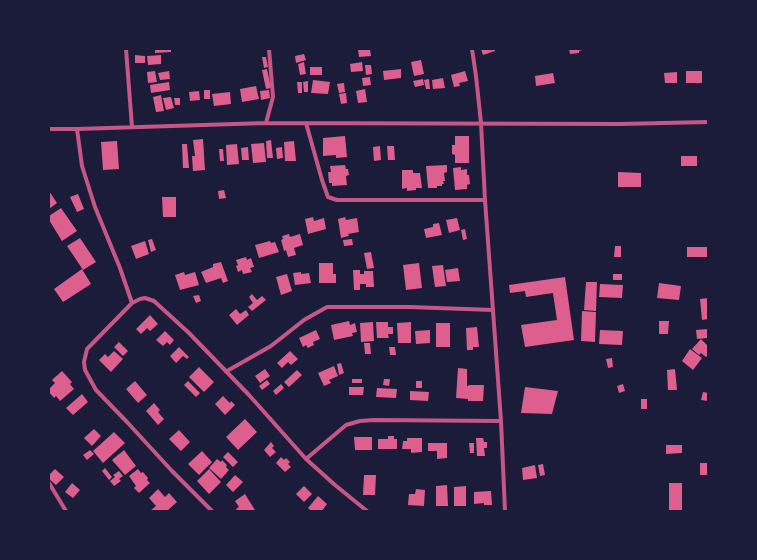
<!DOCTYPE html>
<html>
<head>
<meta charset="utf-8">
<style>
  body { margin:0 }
  #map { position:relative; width:757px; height:560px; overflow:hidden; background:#1b1b3a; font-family:Overpass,sans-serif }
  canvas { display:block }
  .frame { position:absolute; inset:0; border:50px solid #1b1b3a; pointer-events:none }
</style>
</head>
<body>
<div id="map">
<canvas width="757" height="560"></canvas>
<div class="frame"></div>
</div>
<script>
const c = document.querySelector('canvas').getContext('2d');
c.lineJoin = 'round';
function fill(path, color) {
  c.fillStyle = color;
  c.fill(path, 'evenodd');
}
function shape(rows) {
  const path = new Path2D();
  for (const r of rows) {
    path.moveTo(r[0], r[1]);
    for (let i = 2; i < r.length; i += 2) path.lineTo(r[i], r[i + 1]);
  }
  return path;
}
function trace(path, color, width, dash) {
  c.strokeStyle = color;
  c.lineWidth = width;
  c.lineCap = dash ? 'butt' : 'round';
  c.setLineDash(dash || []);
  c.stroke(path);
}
fill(shape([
  [155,49,171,49,171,52,155,53],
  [358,49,370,49,371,56,359,57],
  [481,49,495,49,495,51,483,55],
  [569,49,583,49,583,50,579,51,579,53,570,54],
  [304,54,306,60,296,63,295,56],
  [135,55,145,56,145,63,135,63],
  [161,55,161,64,148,65,147,56],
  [262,57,266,57,268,67,264,68],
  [421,60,424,74,414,76,411,62],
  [304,62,306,74,300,75,298,64],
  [362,62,363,71,351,72,350,64],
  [365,65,371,65,372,74,366,75],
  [310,67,322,67,322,75,310,75],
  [267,69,271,88,266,89,262,70],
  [401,69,401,78,384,80,383,71],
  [155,71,157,82,148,83,147,72],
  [169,71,170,79,160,80,158,73],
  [465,71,468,81,459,83,460,86,454,87,451,75],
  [686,71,702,71,702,83,686,83],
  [677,72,677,83,665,83,664,73],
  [553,73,555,83,536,86,535,76],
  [370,77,371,85,363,86,362,78],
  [443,78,445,88,433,89,432,80],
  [423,79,424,85,415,87,413,81],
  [429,79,430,89,426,89,424,80],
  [313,80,330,82,328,94,311,93],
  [308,81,308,92,304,92,303,82],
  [169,82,170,90,151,93,150,85],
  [297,82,302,82,302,93,298,93],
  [344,83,345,92,339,93,337,84],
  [256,86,259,99,242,102,240,89],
  [365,89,367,102,358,103,356,91],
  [204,90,210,90,210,99,204,99],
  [269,90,270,98,261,100,260,91],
  [199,91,200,100,190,101,189,92],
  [230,92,231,104,214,106,212,94],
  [346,93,347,103,341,104,339,94],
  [161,95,164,111,156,112,153,97],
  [171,97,174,108,166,110,163,98],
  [174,98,180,98,180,105,175,105],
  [345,136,347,157,336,158,336,155,323,156,323,138],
  [455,136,469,136,469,163,455,163,455,155,452,154,452,145,455,145],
  [203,139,205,170,193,171,192,156,195,156,193,140],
  [271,140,273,158,267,158,266,141],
  [117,141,119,169,103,170,101,142],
  [294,141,296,161,285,161,284,142],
  [264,143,266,162,253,163,251,144],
  [182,144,187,144,189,168,183,168],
  [237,144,239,164,227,165,226,145],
  [380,146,381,160,374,161,373,147],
  [387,146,394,146,395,160,388,160],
  [248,147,249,160,242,160,241,148],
  [282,147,283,158,277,159,276,148],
  [219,149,223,149,224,161,220,161],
  [681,156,697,156,697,166,681,166],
  [345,165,346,169,348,169,349,175,346,176,347,185,332,186,332,183,329,183,328,172,331,172,330,166],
  [447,165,447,172,444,173,445,181,443,181,444,184,442,184,442,186,437,186,437,188,428,188,426,166],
  [461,167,461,170,467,169,467,175,469,175,470,184,467,185,467,189,455,190,453,168],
  [402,170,413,170,413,173,420,173,422,188,416,188,416,190,407,191,407,188,402,189],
  [618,172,641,173,641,187,618,187],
  [224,190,226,198,219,199,218,191],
  [49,191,57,203,49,209],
  [78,194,84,209,77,212,70,197],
  [162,197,176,197,176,217,163,217],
  [61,208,77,231,62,241,49,220,49,216],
  [313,217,314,221,324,218,326,229,308,234,305,219],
  [345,217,346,220,357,218,359,232,348,234,349,236,341,238,338,219],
  [457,218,460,230,449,233,446,220],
  [439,223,442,235,426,238,424,229,433,227,433,224],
  [465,229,467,239,463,240,461,230],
  [289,234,290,237,300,234,303,245,294,248,296,255,288,257,286,250,284,251,281,240,283,239,282,236],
  [80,238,96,262,83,270,67,246],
  [152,239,156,250,151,252,148,240],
  [352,239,353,245,344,246,343,240],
  [145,241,149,254,136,259,131,246],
  [270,241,271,243,275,242,279,252,259,258,255,245],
  [615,246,621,246,621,257,614,257],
  [687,247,708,247,708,257,687,257],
  [371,252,374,268,367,269,364,253],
  [246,257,247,260,251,258,254,267,250,268,252,272,243,274,242,270,238,272,236,266,238,265,236,260],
  [221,262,228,281,223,283,221,278,206,283,201,272,213,267,213,264],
  [319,263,333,263,333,274,336,274,336,283,319,283],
  [419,263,422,288,406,290,403,265],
  [443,265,446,286,435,287,432,266],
  [458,268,460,281,447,282,445,270],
  [82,269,91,284,63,302,54,289],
  [353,270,360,270,360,274,364,274,364,271,373,271,374,287,366,287,366,284,360,284,360,290,354,290],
  [184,272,185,275,195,272,199,285,180,290,175,275],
  [301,272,301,274,309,273,311,283,295,285,293,273],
  [287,274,292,291,281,295,276,277],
  [613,274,622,274,622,280,613,280],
  [565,277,574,340,525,347,521,325,557,320,553,293,526,297,525,291,510,293,509,285],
  [586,282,597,282,596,311,584,310],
  [659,283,681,286,679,300,657,298],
  [600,284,623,285,622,298,599,297],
  [252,294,257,300,262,296,266,300,252,311,248,307,253,303,249,297],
  [199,295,201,301,196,303,193,296],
  [708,298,708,319,702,320,700,299],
  [236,309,240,314,246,310,249,315,237,325,229,315],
  [582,311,596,312,595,342,581,341],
  [150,315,158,324,150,331,147,328,141,334,136,329],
  [349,321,350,325,355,323,357,332,352,333,353,336,334,340,331,325],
  [659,321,669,321,668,334,659,334],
  [373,322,374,341,361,342,360,323],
  [376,322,388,322,388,327,393,327,393,334,388,334,389,338,377,338],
  [411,322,411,343,398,343,397,323],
  [436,323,450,323,450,347,436,347],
  [477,327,479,347,473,347,473,350,467,350,466,328],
  [708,329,708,338,697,339,696,330],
  [316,330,320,339,313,342,314,345,308,348,306,345,303,347,299,338],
  [430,330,430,343,416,344,415,331],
  [600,330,623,331,622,345,599,344],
  [165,331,174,340,170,345,167,342,163,346,156,340],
  [701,339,708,346,708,355,706,357,701,353,699,355,692,349],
  [119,342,128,351,123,356,114,347],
  [364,343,370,343,371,354,365,354],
  [179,347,189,357,187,359,183,356,176,363,170,356],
  [389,347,395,347,396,355,390,355],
  [690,349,702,358,693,370,682,361],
  [114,351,123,359,111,372,99,360,105,354,108,357],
  [290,351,298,359,291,365,288,362,282,368,277,363],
  [612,358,613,367,608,368,606,359],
  [341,363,344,373,339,375,337,364],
  [334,366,338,376,329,380,331,383,324,386,318,373],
  [199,367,214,382,204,392,189,377],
  [458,368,467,369,467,386,468,386,469,385,484,385,483,401,468,401,468,399,456,398],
  [265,369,270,376,260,383,255,376],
  [675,369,677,390,668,390,667,370],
  [297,370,302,375,289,387,284,382],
  [62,371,72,382,70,384,74,389,60,401,56,396,54,398,49,392,49,389,55,383,52,380],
  [352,379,362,379,362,383,352,383],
  [384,379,390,379,389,386,383,385],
  [267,380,270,384,262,390,259,386],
  [135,381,147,395,138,403,126,389],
  [188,381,200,393,196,397,184,385],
  [416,381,422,381,422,388,416,388],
  [281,384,284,388,276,395,273,391],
  [623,384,625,391,619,393,617,386],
  [349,387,364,387,363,395,349,395],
  [525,387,558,391,552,414,521,413],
  [377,388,397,389,396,398,376,397],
  [410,391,429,392,428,401,410,400],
  [703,392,708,393,708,401,701,400],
  [82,394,88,402,73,415,66,408],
  [223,396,230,403,231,401,235,405,225,415,215,404],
  [641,399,647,399,647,409,641,409],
  [154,403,160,410,158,412,164,419,158,425,146,411],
  [245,419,257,432,238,450,226,437],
  [94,429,101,436,92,446,84,438],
  [179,430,190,442,181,451,169,439],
  [114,432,125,443,103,463,93,451],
  [388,436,394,436,394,439,397,439,397,449,378,449,378,439,388,439],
  [354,437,372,437,372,450,355,450],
  [407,438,422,438,422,452,411,453,411,449,402,449,403,441,407,441],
  [476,438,483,438,484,442,487,442,487,448,484,448,485,456,477,456],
  [271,442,274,446,272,448,276,452,270,457,264,450],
  [428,443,447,443,447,458,437,459,437,451,428,451],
  [469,443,474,443,474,453,470,453],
  [666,445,682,445,682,453,666,454],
  [90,450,94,454,87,460,83,455],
  [124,450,136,466,125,475,112,460],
  [202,451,212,462,199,475,188,464],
  [228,452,238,462,233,467,223,457],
  [281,457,284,460,286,458,290,462,288,464,291,467,285,472,276,463],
  [217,459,221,462,222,460,227,465,226,467,229,470,221,479,209,468],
  [700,463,708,463,708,475,700,475],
  [543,464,545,475,540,476,538,465],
  [535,465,537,478,523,480,522,468],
  [105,468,112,477,109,480,102,471],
  [55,469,64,477,56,485,49,479,49,475],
  [138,469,141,473,143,472,148,478,147,480,150,483,139,493,134,488,136,486,129,476],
  [209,469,221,482,209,494,197,481],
  [119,471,123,476,119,479,121,481,114,486,110,481,115,477,113,475],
  [235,475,243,482,233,492,226,485],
  [364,475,376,475,375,495,363,495],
  [72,483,80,490,73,498,65,492],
  [669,483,682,483,682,511,669,511],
  [447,485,448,506,436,506,436,486],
  [304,486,312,494,304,502,296,494],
  [466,486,466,506,454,506,454,487],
  [158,489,165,497,169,493,177,502,167,511,150,511,156,506,149,498],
  [416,489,425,490,424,506,408,505,409,494,415,494],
  [491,491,492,505,484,505,484,503,474,504,474,492],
  [245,494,255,510,253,511,238,511,236,509,239,507,235,501],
  [318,496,327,504,322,511,311,511,308,508]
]), '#dd5f8e');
trace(shape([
  [126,49,132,127],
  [472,49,476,76,481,123,485,200,501,421,505,511],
  [266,123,273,97,269,49],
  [306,123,322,180,328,197,337,200,485,200],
  [49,129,77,129,266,123,620,124,708,122],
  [77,129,82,166,95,207,120,268,132,303],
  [227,371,271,346,304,320,327,307,409,307,493,310],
  [306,459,346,425,360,421,374,420,501,421],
  [49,483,66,511],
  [212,511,172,471,127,422,96,390,85,370,84,362,87,349,132,303,140,299,145,298,154,301,189,333,249,395,306,459,335,485,367,511]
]), '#c65784', 4);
</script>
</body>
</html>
